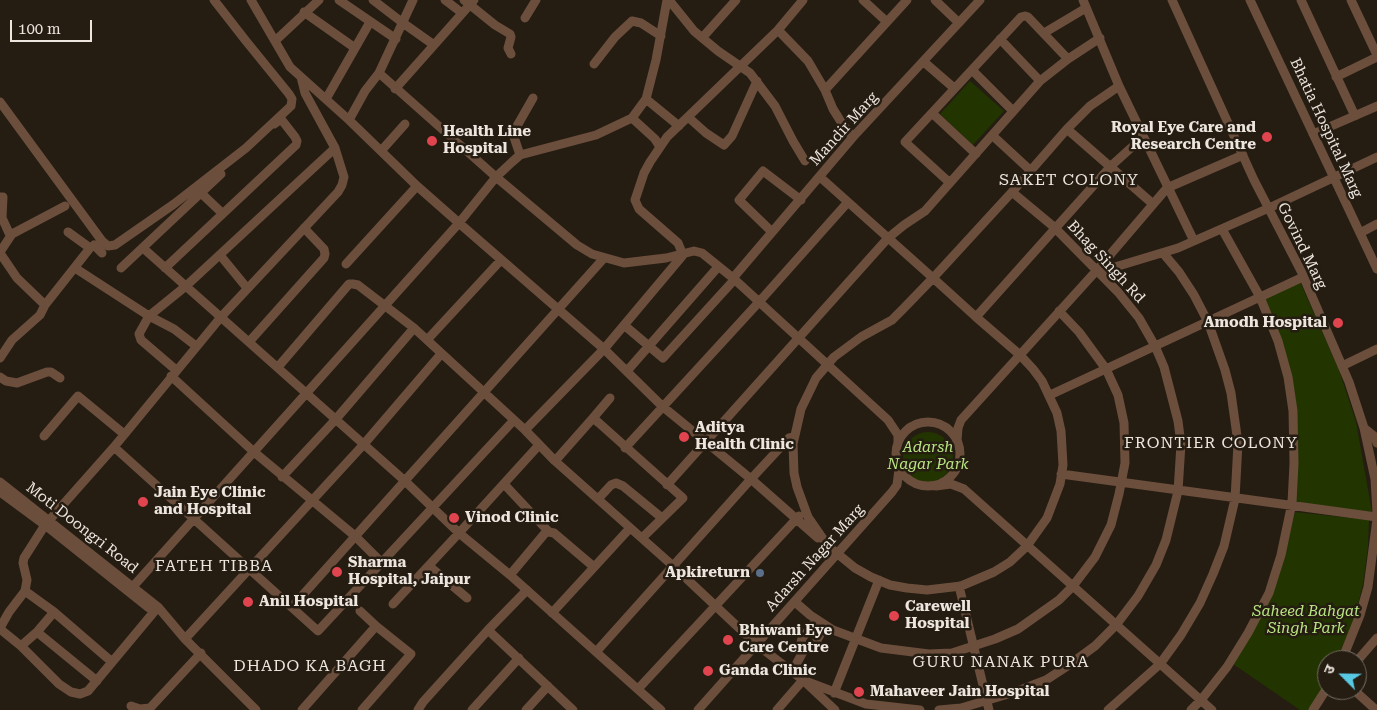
<!DOCTYPE html>
<html>
<head>
<meta charset="utf-8">
<style>
  body { margin:0 }
  #map { position:relative; width:1377px; height:710px; overflow:hidden; background:#251c12; font-family:"Roboto Serif","Noto Sans Devanagari",serif }
  canvas { display:block }
  .north { position:absolute; left:1317px; top:650px; width:50px; height:50px; box-sizing:border-box; background:#251c12; border:1px solid #756d64; border-radius:50%; rotate:293deg; font-size:14px; font-weight:700; line-height:20px; text-align:center; color:#ece6df }
  .north::after { content:''; display:block; margin:auto; width:18px; height:22px; background:#58c9e3; clip-path:polygon(50% 0,100% 100%,50% 72%,0 100%) }
  .scale { position:absolute; left:10px; top:20px; width:82px; height:22px; box-sizing:border-box; border:2px solid #ece6df; border-top:0; padding-left:6px; font-size:15px; line-height:18px; white-space:nowrap; color:#ece6df; -webkit-text-stroke:4px #251c12; paint-order:stroke }
</style>
</head>
<body>
<div id="map">
<canvas width="1377" height="710"></canvas>
<div class="north">उ</div>
<div class="scale">100 m</div>
</div>
<script>
const c = document.querySelector('canvas').getContext('2d');
c.lineJoin = 'round';
function fill(path, color) {
  c.fillStyle = color;
  c.fill(path, 'evenodd');
}
function shape(rows) {
  const path = new Path2D();
  for (const r of rows) {
    if (r.length === 3) {
      path.moveTo(r[0] + r[2], r[1]);
      path.arc(r[0], r[1], r[2], 0, 2 * Math.PI);
      continue;
    }
    path.moveTo(r[0], r[1]);
    for (let i = 2; i < r.length; i += 2) path.lineTo(r[i], r[i + 1]);
  }
  return path;
}
function trace(path, color, width, dash) {
  c.strokeStyle = color;
  c.lineWidth = width;
  c.lineCap = dash ? 'butt' : 'round';
  c.setLineDash(dash || []);
  c.stroke(path);
}
function write(font, color, halo, rows, align = 'center') {
  c.font = font + ' "Roboto Serif",serif';
  c.lineWidth = 5;
  c.setLineDash([]);
  c.textBaseline = 'middle';
  c.strokeStyle = halo;
  c.fillStyle = color;
  for (const [text, x, y, turn = 0] of rows) {
    c.save();
    c.translate(x, y);
    c.rotate((+turn || 0) * Math.PI / 180);
    c.textAlign = isNaN(turn) ? turn : align;
    if (halo) c.strokeText(text, 0, 0);
    c.fillText(text, 0, 0);
    c.restore();
  }
}
fill(shape([
  [970,81,1004,111,973,145,940,114],
  [1300,282,1339,370,1356,422,1372,512,1292,503,1295,409,1263,298],
  [928,457,25],
  [1295,512,1369,520,1368,547,1363,584,1353,624,1336,660,1327,660,1327,680,1318,701,1308,710,1300,710,1233,664,1283,561]
]), '#223500');
trace(shape([
  [251,0,290,67,349,120,417,186,459,223,604,349,662,406,751,479,818,538],
  [339,0,396,39],
  [373,0,403,23,434,45],
  [445,0,462,13],
  [464,0,495,25,510,34,511,37,508,48,511,54],
  [669,0,694,31,718,51,750,73,775,106,793,141,805,161],
  [863,0,887,22],
  [935,0,959,23],
  [1083,0,1119,86,1194,241],
  [1172,0,1254,180,1301,271,1349,382,1364,428,1375,479,1377,513],
  [1250,0,1377,269],
  [1301,0,1355,116],
  [1351,0,1377,55],
  [304,12,355,48],
  [525,18,536,0],
  [778,30,808,61,825,90,833,109,843,125,853,137],
  [1044,33,1086,8],
  [702,38,736,0],
  [1000,39,1040,81],
  [275,41,319,0],
  [924,62,954,88],
  [594,64,615,37,632,21,641,23,661,36],
  [972,70,1013,111],
  [379,73,496,177,577,245,592,254,624,263,666,258,694,251,702,253,733,278,888,420,898,435,898,442],
  [1336,77,1377,57],
  [395,89,474,0],
  [825,90,907,0],
  [326,99,370,22],
  [646,99,679,126],
  [0,102,102,241,108,246,115,245,174,204,246,148,291,106,292,99,289,94,246,41,214,0],
  [932,113,976,154],
  [688,117,706,133,724,145,732,136,757,81],
  [632,118,655,139,660,147],
  [349,120,365,91,379,73,413,0],
  [1067,129,1153,204],
  [1313,134,1377,106],
  [992,135,1031,171],
  [381,151,405,124],
  [520,155,513,134,517,126,533,98],
  [820,177,933,278,976,317,1020,355,1033,369,1042,381,1057,413,1061,431,1063,465,1060,484,1047,518,1027,546,1010,562,994,572,961,586,927,590,907,588,890,585,871,577,855,568,828,546,808,517,797,487,794,473,793,444,801,409,816,378,834,357,861,337,892,320,903,309,933,278,1012,192,1067,129,1090,106,1119,86],
  [950,183,905,142,1021,17,1025,16,1028,17,1068,59],
  [201,193,222,213],
  [0,197,3,197,2,218,9,233,12,234],
  [68,232,90,248],
  [772,232,739,200,763,171,801,200],
  [1360,233,1377,224],
  [143,248,405,481,459,533,510,575,661,710],
  [0,252,12,234,65,206],
  [0,253,17,278,45,305],
  [220,255,247,288],
  [346,264,417,186],
  [75,268,149,316,174,329,196,346],
  [121,268,221,174],
  [165,268,296,145,297,141,295,137,281,119,274,124],
  [1097,270,1105,270,1178,248,1269,208,1377,157],
  [733,278,853,137,980,0],
  [976,317,1111,166,1143,137],
  [624,325,663,358,734,280],
  [427,340,501,260],
  [249,342,324,258,325,254,324,249,304,228],
  [0,358,12,340,40,315,45,305,90,248,94,245,102,253],
  [1342,366,1377,349],
  [278,367,349,284,353,284,358,285,414,328,525,430,555,461,672,565,756,644,803,680,835,710],
  [176,370,141,340,139,334,149,316,186,286,335,148],
  [627,371,718,267],
  [171,376,254,452,355,536,382,563],
  [0,377,6,381,17,383,47,372,51,372,60,378],
  [1050,395,1303,277],
  [593,418,610,398],
  [928,454,32],
  [1364,428,1374,436,1377,443],
  [525,430,604,349,683,255,678,243,639,209,635,200,644,173,650,162,667,137,778,30,803,0],
  [44,436,78,396,124,434],
  [957,441,958,428,961,420,1097,270,1167,188,1243,155],
  [114,447,318,631,514,420],
  [625,448,759,302,848,202],
  [555,461,593,418,599,423,683,498,642,538],
  [1061,474,1377,517],
  [282,477,336,419,414,328],
  [0,482,158,607,185,639,256,710],
  [504,484,549,532],
  [667,485,888,238,904,225,925,211,1040,81,1068,59,1100,38],
  [936,486,951,484,964,489,1212,710],
  [0,492,45,525,149,608],
  [598,499,611,485,616,483,623,486,662,518],
  [429,566,467,598],
  [510,575,546,532,549,532,554,533,594,567],
  [959,586,989,710],
  [25,591,54,612],
  [129,591,459,223,496,177,512,162,520,155,596,135,632,118,646,99,656,60,667,0],
  [795,602,810,615,833,630,881,648,929,654,952,653,995,639,1018,629,1059,600,1073,586,1095,557,1111,525,1119,494,1125,463,1124,423,1118,395,1106,369,1079,332,1059,311],
  [393,604,459,533,539,445],
  [292,607,604,258],
  [360,611,376,626],
  [552,613,630,528],
  [817,620,802,638,801,643,805,648,811,648,814,646,825,625],
  [0,628,9,612,25,591,27,580,23,563,24,558,45,525,114,447,221,317,338,192,342,185,344,177,335,148,305,93,301,77],
  [0,629,21,646,37,632],
  [488,630,573,710],
  [185,639,364,444,441,354],
  [21,646,59,684,71,692,80,694,88,691,158,607],
  [596,652,751,479,789,438,794,437],
  [1342,660,1360,615,1368,587,1377,519],
  [1357,661,1377,638],
  [792,672,805,648],
  [97,681,37,632,54,612,112,662],
  [808,682,866,704,920,710],
  [638,689,799,516],
  [1354,690,1376,710],
  [834,693,879,580],
  [131,706,140,709,150,708,201,653],
  [302,710,376,626,411,654,362,710],
  [418,710,423,702,488,630,527,590],
  [472,710,519,658],
  [526,710,548,686],
  [698,710,892,492,897,485,899,469],
  [777,710,803,680],
  [939,710,961,708,1015,692,1046,680,1069,665,1095,646,1116,625,1138,596,1156,565,1166,540,1178,491,1181,444,1178,421,1164,367,1155,346,1139,318,1118,292,1054,227,1012,192],
  [1108,710,1160,664,1181,635,1200,603,1213,574,1224,546,1235,499,1238,443,1231,393,1225,370,1208,322,1194,295,1179,272,1163,253],
  [1191,710,1201,700,1227,667,1248,633,1269,593,1281,555,1292,503,1294,463,1293,411,1288,377,1278,341,1260,297,1222,229],
  [1313,710,1327,688]
]), '#6b4e3c', 9);
for (const [x, y, r, color] of [
  [1267,137,6,"#e0444e"],
  [432,141,6,"#e0444e"],
  [1338,323,6,"#e0444e"],
  [684,437,6,"#e0444e"],
  [143,502,6,"#e0444e"],
  [454,518,6,"#e0444e"],
  [337,572,6,"#e0444e"],
  [760,573,5,"#5c6f8a"],
  [248,602,6,"#e0444e"],
  [894,616,6,"#e0444e"],
  [728,640,6,"#e0444e"],
  [708,671,6,"#e0444e"],
  [859,692,6,"#e0444e"]
]) {
  const dot = new Path2D();
  dot.arc(x, y, r, 0, 2 * Math.PI);
  c.fillStyle = color;
  c.fill(dot);
  trace(dot, '#251c12', 2);
}
write('bold 15px', '#ece6df', '#251c12', [
  ["Royal Eye Care and",1256,128,"right"],
  ["Research Centre",1256,145,"right"],
  ["Health Line",443,132],
  ["Hospital",443,149],
  ["Amodh Hospital",1327,323,"right"],
  ["Aditya",695,428],
  ["Health Clinic",695,445],
  ["Jain Eye Clinic",154,493],
  ["and Hospital",154,510],
  ["Vinod Clinic",465,518],
  ["Sharma",348,563],
  ["Hospital, Jaipur",348,580],
  ["Apkireturn",750,573,"right"],
  ["Anil Hospital",259,602],
  ["Carewell",905,607],
  ["Hospital",905,624],
  ["Bhiwani Eye",739,631],
  ["Care Centre",739,648],
  ["Ganda Clinic",719,671],
  ["Mahaveer Jain Hospital",870,692]
], 'left');
write('15px', '#ece6df', '#251c12', [
  ["Bhatia Hospital Marg",1326,128,65],
  ["Mandir Marg",844,129,-48],
  ["Govind Marg",1302,246,64],
  ["Bhag Singh Rd",1106,262,47],
  ["Moti Doongri Road",82,528,38],
  ["Adarsh Nagar Marg",815,558,-48]
]);
write('italic 15px', '#b8e581', '#251c12', [
  ["Adarsh",928,448],
  ["Nagar Park",928,465],
  ["Saheed Bahgat",1306,612],
  ["Singh Park",1306,629]
]);
c.letterSpacing = '1px';
write('16px', '#ece6df', '#251c12', [
  ["SAKET COLONY",1069,180],
  ["FRONTIER COLONY",1211,443],
  ["FATEH TIBBA",214,566],
  ["GURU NANAK PURA",1001,662],
  ["DHADO KA BAGH",310,666]
]);
c.letterSpacing = '0px';
</script>
</body>
</html>
